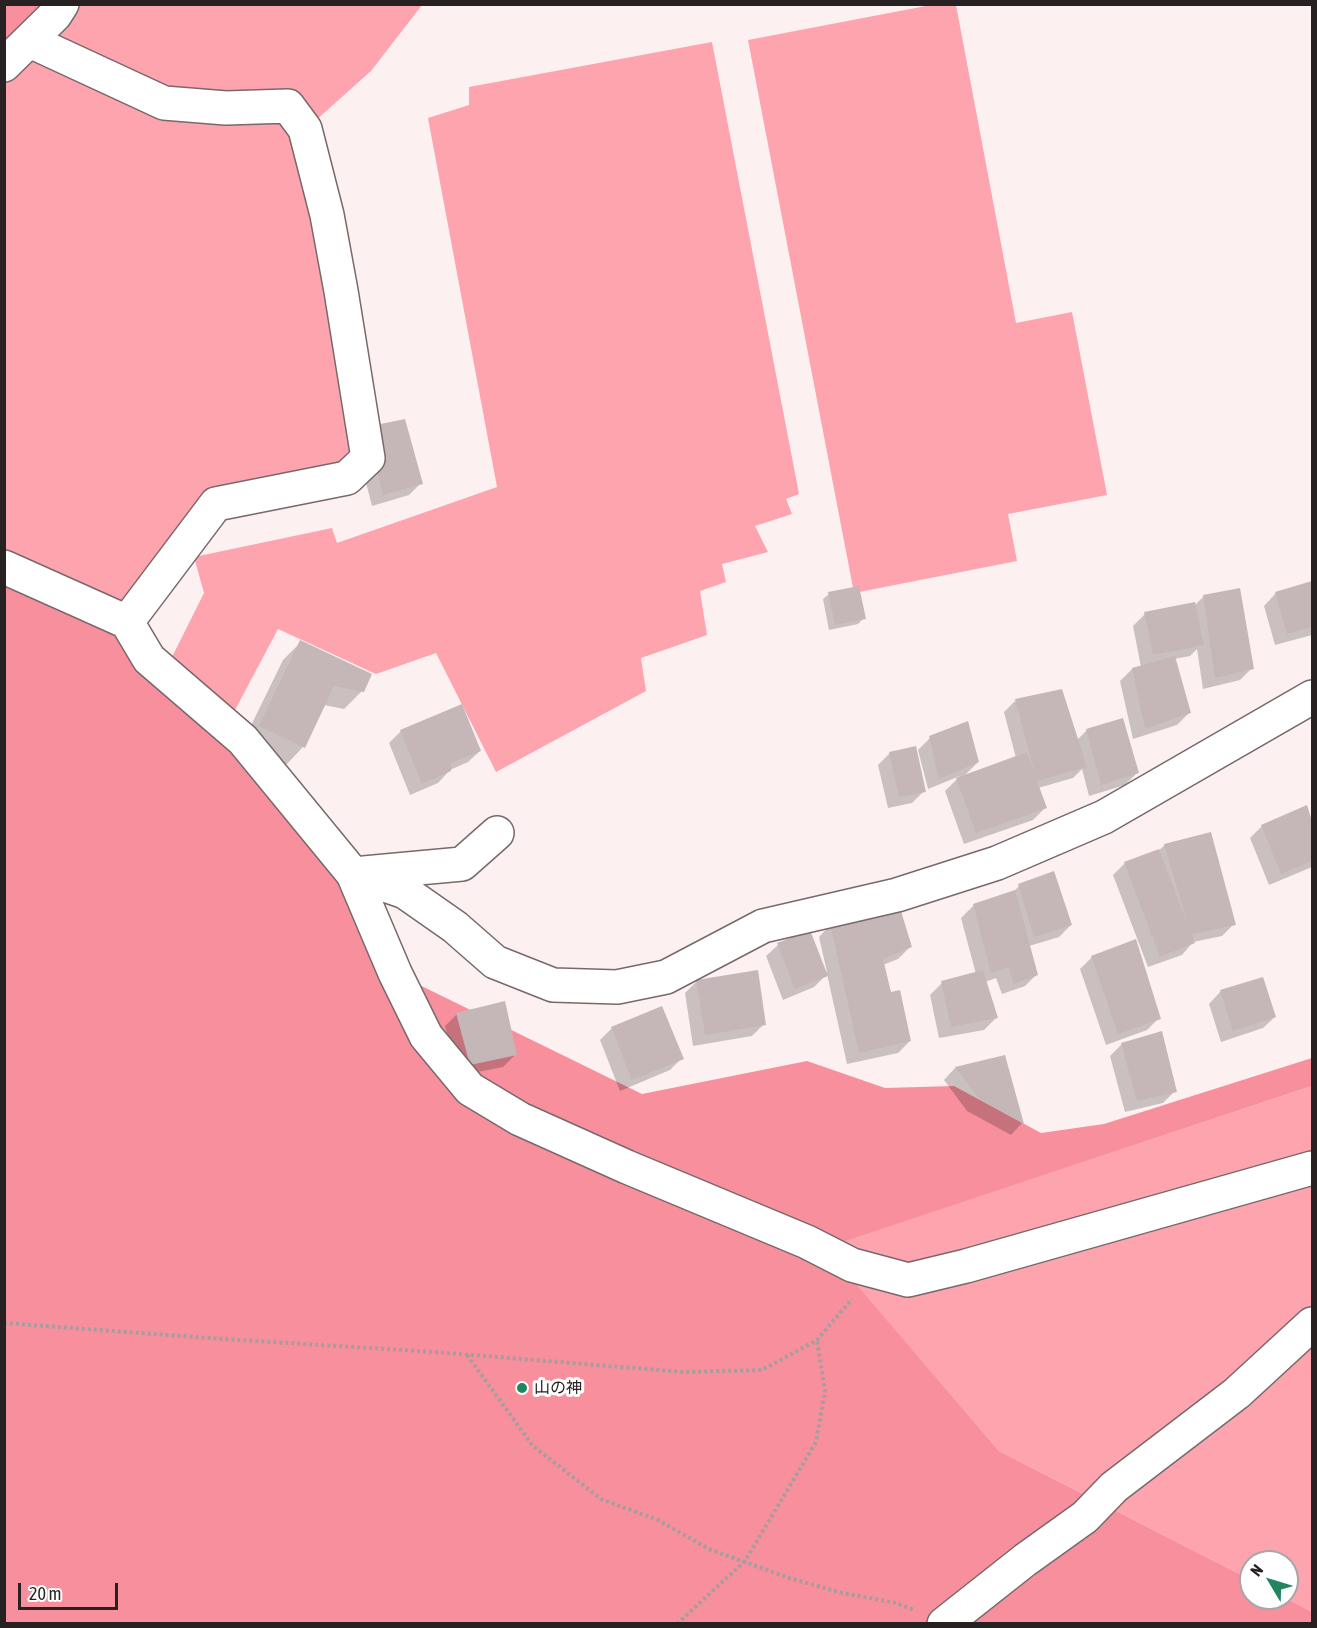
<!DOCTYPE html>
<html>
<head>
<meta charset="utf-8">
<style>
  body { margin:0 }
  #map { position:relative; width:1317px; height:1628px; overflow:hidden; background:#fdf0f1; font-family:"Asap Condensed",sans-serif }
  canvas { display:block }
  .frame { position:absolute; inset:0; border:6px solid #272122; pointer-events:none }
  .north { position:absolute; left:1239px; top:1550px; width:60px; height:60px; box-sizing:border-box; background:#fff; border:2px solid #a9a6a7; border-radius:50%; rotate:308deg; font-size:16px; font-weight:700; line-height:24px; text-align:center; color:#272122 }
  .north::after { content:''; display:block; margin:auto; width:21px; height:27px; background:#21855f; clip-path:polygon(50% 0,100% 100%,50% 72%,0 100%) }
  .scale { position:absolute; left:18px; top:1583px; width:100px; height:27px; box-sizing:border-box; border:3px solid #272122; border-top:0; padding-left:8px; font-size:18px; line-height:21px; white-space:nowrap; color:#272122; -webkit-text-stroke:4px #fff; paint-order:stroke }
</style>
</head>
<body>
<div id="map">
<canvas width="1317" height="1628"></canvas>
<div class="frame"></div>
<div class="north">N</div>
<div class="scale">20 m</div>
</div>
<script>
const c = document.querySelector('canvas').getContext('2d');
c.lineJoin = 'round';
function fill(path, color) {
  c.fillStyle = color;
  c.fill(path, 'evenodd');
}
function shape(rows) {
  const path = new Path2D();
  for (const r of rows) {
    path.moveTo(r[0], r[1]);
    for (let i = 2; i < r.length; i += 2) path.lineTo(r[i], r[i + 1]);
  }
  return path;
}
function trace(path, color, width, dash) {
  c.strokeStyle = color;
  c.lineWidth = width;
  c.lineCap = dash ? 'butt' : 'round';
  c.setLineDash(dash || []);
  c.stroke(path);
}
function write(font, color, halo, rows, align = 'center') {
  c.font = font + ' "Asap Condensed","Noto Sans JP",sans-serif';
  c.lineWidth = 6;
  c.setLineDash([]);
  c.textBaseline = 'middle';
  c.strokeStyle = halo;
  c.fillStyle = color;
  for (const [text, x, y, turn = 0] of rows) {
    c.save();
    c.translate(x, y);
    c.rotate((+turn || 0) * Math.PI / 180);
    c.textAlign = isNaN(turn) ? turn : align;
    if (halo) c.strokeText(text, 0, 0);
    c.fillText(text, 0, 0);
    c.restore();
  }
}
fill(shape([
  [62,5,422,5,371,71,306,129,368,458,216,504,127,622,5,567,5,65],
  [931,5,956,5,1016,323,1072,312,1107,495,1008,514,1017,561,854,593,748,40],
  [712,42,799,494,786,499,792,514,755,526,768,552,722,564,726,582,700,591,707,635,641,658,646,691,496,772,436,653,376,674,278,629,234,712,171,659,204,593,194,557,332,528,337,543,497,487,428,118,469,105,469,87],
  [1312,1086,1312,1612,1286,1598,1287,1562,1251,1562,1251,1580,999,1451,824,1248]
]), '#fea4ae');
fill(shape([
  [5,5,62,5,5,65],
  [5,567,88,606,295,804,395,973,642,1094,807,1061,885,1088,954,1086,1041,1133,1104,1124,1312,1058,1312,1086,825,1248,999,1451,1251,1580,1251,1598,1286,1598,1312,1612,1312,1623,5,1624]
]), '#f88f9c');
fill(shape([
  [355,440,421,483,409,495,372,506],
  [1312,583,1312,635,1275,645,1264,606,1275,594],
  [829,594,864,618,858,624,829,630,823,599],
  [1204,596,1252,668,1240,680,1203,689,1197,649,1190,656,1174,659,1189,713,1177,725,1133,739,1120,681,1132,669,1141,667,1133,626,1145,614,1194,606],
  [301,642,362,691,344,709,324,705,303,747,286,765,242,744,283,660],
  [1015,701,1077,740,1087,730,1137,773,1125,785,1089,796,1082,769,1073,778,1038,788,1045,808,1033,820,964,844,945,791,960,776,928,789,918,750,930,738,978,762,963,777,1016,758,1004,712],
  [401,731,480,751,468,762,450,770,438,783,410,795,389,743],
  [890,753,924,791,912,803,888,808,878,765],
  [1306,807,1312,825,1312,867,1269,885,1250,838,1262,826],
  [1165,845,1234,924,1222,936,1193,942,1182,955,1148,967,1113,875,1125,863,1158,851],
  [1019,886,1071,925,1059,937,1029,946,1037,974,1025,986,1002,994,996,978,985,982,996,1018,984,1030,939,1038,930,995,942,983,976,974,961,918,973,906,1012,893],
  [830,925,910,947,898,959,883,965,890,994,910,1041,898,1053,847,1064,827,974,814,987,783,1000,766,956,778,945,827,972,819,937],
  [1092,957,1159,1018,1147,1030,1106,1045,1080,969],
  [1263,978,1275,1017,1263,1028,1221,1042,1209,1004,1220,992],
  [697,981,764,1024,752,1036,693,1046,685,993],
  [457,1014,515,1055,503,1067,458,1076,445,1026],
  [612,1028,682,1058,670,1070,620,1091,600,1040],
  [1122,1044,1175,1091,1163,1103,1125,1112,1110,1056],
  [1004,1057,1022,1123,1011,1135,967,1111,944,1080,955,1068]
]), '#0003');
fill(shape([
  [405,419,423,484,383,495,366,427],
  [1312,581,1312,627,1287,634,1275,592],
  [859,586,866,619,835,625,828,592],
  [1240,588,1254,669,1215,678,1203,595],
  [1195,602,1204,645,1153,655,1144,612],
  [300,640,372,674,364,692,334,686,305,748,259,726],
  [1175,656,1191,713,1145,729,1132,668],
  [1062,689,1087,767,1037,781,1047,808,976,833,956,778,1027,752,1035,774,1015,699],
  [462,704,481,751,451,763,451,771,422,784,400,730],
  [1123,718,1139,773,1101,785,1086,729],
  [968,721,979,762,939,779,929,736],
  [916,746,926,792,899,797,889,752],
  [1307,805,1312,821,1312,861,1281,874,1261,825],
  [1211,832,1236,925,1192,934,1195,943,1160,957,1124,862,1159,849,1189,928,1164,844],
  [1054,871,1072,925,1034,937,1018,884],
  [1015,890,1038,975,1014,984,1008,967,991,973,973,904],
  [900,908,912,947,883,959,891,992,900,990,911,1041,859,1053,830,923],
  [810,930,828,976,795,989,777,943],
  [1136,939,1161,1019,1118,1034,1091,956],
  [758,970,766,1025,705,1035,696,980],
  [983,970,998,1018,951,1027,941,981],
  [1263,977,1276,1017,1233,1031,1220,990],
  [505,1001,517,1055,470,1065,456,1013],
  [662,1006,684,1059,632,1080,611,1027],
  [1162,1031,1177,1092,1137,1101,1121,1043],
  [1005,1055,1024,1124,979,1099,955,1067]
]), '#c5b6b7');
const minor = shape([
  [30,41,164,103,226,108,288,106,305,129,327,215,341,291,368,458,347,478,216,504,127,622],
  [4,65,55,15,62,4],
  [4,567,127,622,149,659,243,740,353,874,395,973,426,1036,470,1089,520,1119,627,1167,807,1242,852,1265,908,1280,966,1266,1312,1168],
  [364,873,462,864,497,833],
  [353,874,405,892,455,927,495,962,553,985,617,987,666,977,763,926,897,895,997,863,1104,817,1312,697],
  [944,1624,1025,1560,1085,1517,1114,1487,1237,1393,1312,1324]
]);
trace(minor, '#77696a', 36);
trace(shape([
  [4,1323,223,1339,435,1352,684,1372,762,1370,817,1340,852,1299],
  [467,1355,533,1446,601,1499,658,1520,709,1549,789,1578,843,1593,896,1603,914,1610],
  [677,1624,745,1561,816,1442,825,1391,817,1340]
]), '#a79d9e', 4, [3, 3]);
trace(minor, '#fff', 33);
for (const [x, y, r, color] of [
  [522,1388,6,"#21855f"]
]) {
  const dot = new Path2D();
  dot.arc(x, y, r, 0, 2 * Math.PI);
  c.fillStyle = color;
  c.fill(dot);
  trace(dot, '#fff', 2);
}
write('16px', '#272122', '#fff', [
  ["山の神",534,1388]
], 'left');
</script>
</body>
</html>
